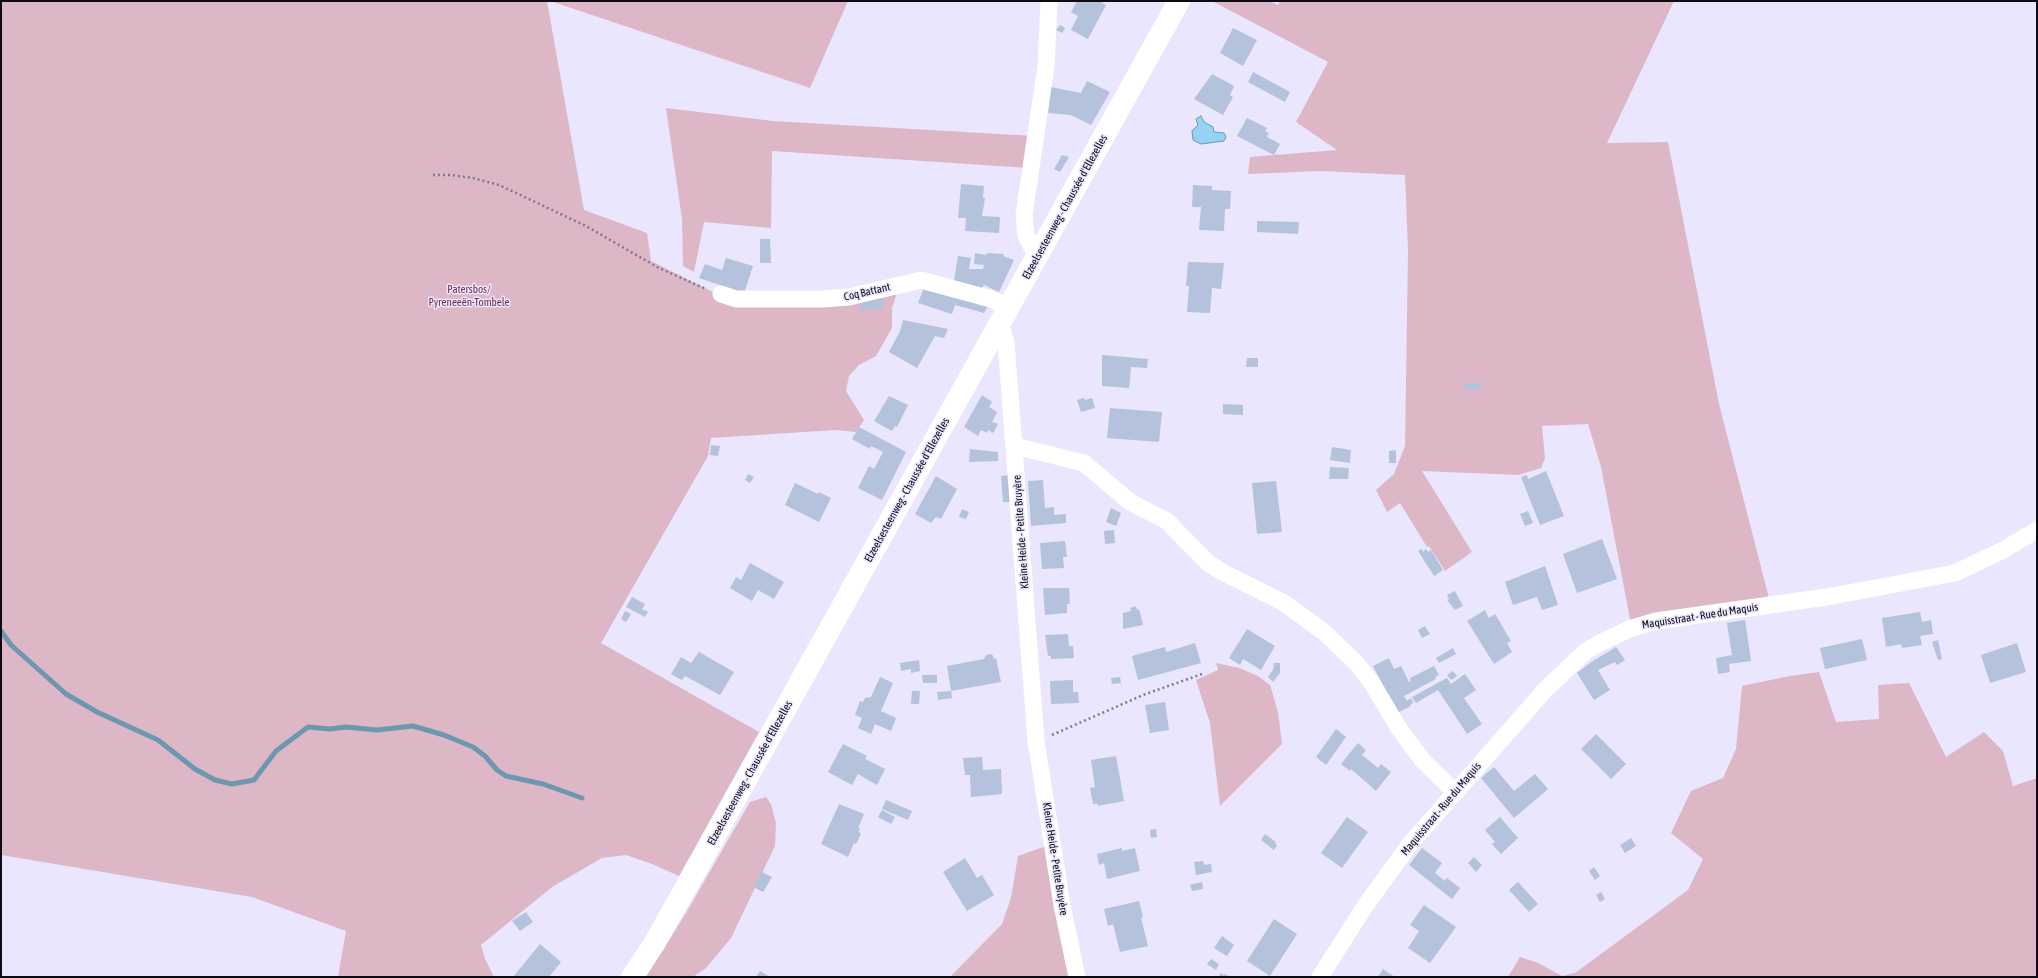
<!DOCTYPE html>
<html>
<head>
<meta charset="utf-8">
<style>
  body { margin:0 }
  #map { position:relative; width:2038px; height:978px; overflow:hidden; background:#e9e6fd; font-family:"Asap Condensed",sans-serif }
  canvas { display:block }
  .frame { position:absolute; inset:0; border:2px solid #0d0c15; pointer-events:none }
</style>
</head>
<body>
<div id="map">
<canvas width="2038" height="978"></canvas>
<div class="frame"></div>
</div>
<script>
const c = document.querySelector('canvas').getContext('2d');
c.lineJoin = 'round';
function fill(path, color) {
  c.fillStyle = color;
  c.fill(path, 'evenodd');
}
function shape(rows) {
  const path = new Path2D();
  for (const r of rows) {
    path.moveTo(r[0], r[1]);
    for (let i = 2; i < r.length; i += 2) path.lineTo(r[i], r[i + 1]);
  }
  return path;
}
function trace(path, color, width, dash) {
  c.strokeStyle = color;
  c.lineWidth = width;
  c.lineCap = dash ? 'butt' : 'round';
  c.setLineDash(dash || []);
  c.stroke(path);
}
function write(font, color, halo, rows, align = 'center') {
  c.font = font + ' "Asap Condensed",sans-serif';
  c.lineWidth = 3;
  c.setLineDash([]);
  c.textBaseline = 'middle';
  c.strokeStyle = halo;
  c.fillStyle = color;
  for (const [text, x, y, turn = 0] of rows) {
    c.save();
    c.translate(x, y);
    c.rotate((+turn || 0) * Math.PI / 180);
    c.textAlign = isNaN(turn) ? turn : align;
    if (halo) c.strokeText(text, 0, 0);
    c.fillText(text, 0, 0);
    c.restore();
  }
}
fill(shape([
  [1,1,547,1,584,210,647,233,651,261,733,302,898,290,892,308,892,328,876,356,859,365,849,376,846,391,864,420,856,432,835,430,711,438,708,456,601,643,759,732,679,876,652,864,626,855,602,858,552,887,481,945,485,959,494,977,338,977,346,931,252,897,1,855],
  [550,1,848,1,810,88],
  [1212,1,1268,1,1278,5,1280,1,1674,1,1607,143,1668,142,1719,404,1770,602,1631,624,1601,467,1588,424,1542,426,1545,458,1541,468,1519,475,1422,471,1472,552,1445,571,1429,546,1427,547,1400,503,1387,512,1376,490,1394,474,1405,446,1408,251,1405,175,1321,171,1248,174,1250,157,1337,150,1296,122,1328,62],
  [666,108,773,121,1034,136,1028,168,772,151,771,228,704,222,694,272,683,266,682,219],
  [1216,663,1239,668,1258,676,1270,685,1278,712,1282,744,1220,806,1210,723,1196,680,1218,670],
  [1819,672,1836,722,1879,719,1878,685,1909,683,1946,757,1984,732,2003,751,2013,786,2037,778,2037,977,1508,977,1520,957,1538,963,1562,976,1575,973,1688,890,1703,859,1671,833,1691,791,1723,778,1736,749,1742,686,1790,676],
  [766,797,771,804,776,823,775,846,731,938,706,968,693,977,646,977,686,913,750,802],
  [1049,845,1073,977,950,977,1002,924,1011,898,1018,856]
]), '#deb7c6');
const water = shape([
  [1201,116,1204,122,1213,127,1214,132,1224,133,1226,137,1224,141,1201,144,1193,140,1192,131,1198,125,1196,119,1201,116]
]);
fill(water, '#96d3f2');
trace(water, '#6d97b0', 1);
trace(shape([
  [1,631,11,645,66,694,97,712,158,740,195,769,215,780,232,784,254,780,276,751,308,727,330,729,346,727,377,730,413,726,444,735,473,747,485,756,497,770,506,776,543,784,582,798]
]), '#6d97b0', 5);
fill(shape([
  [1077,1,1099,1,1106,5,1088,39,1071,30,1078,16,1071,12],
  [1060,25,1065,28,1062,33,1056,30],
  [1233,28,1257,40,1243,66,1220,53],
  [1253,72,1290,92,1285,102,1248,82],
  [1212,74,1234,86,1230,95,1233,97,1223,115,1194,99],
  [1087,81,1110,92,1091,125,1071,115,1048,113,1051,87,1081,93],
  [1247,118,1267,128,1265,131,1269,133,1267,137,1280,144,1274,155,1237,136],
  [1062,155,1069,157,1060,172,1054,169],
  [961,184,984,186,983,198,985,198,982,216,1000,217,999,233,965,231,966,218,958,218],
  [1193,185,1212,186,1212,190,1231,191,1230,209,1225,209,1224,231,1199,230,1201,207,1192,207],
  [1257,221,1299,222,1298,234,1257,232],
  [760,239,770,239,771,263,760,263],
  [975,253,986,255,988,253,1004,254,1003,256,1014,260,999,292,984,285,981,289,954,281,958,256,971,258,969,269,983,269,984,265,974,264],
  [726,258,753,266,744,293,699,278,705,264,722,270],
  [1188,262,1224,263,1221,289,1212,288,1210,313,1187,312,1189,286,1186,286],
  [925,285,990,303,984,313,955,305,952,314,918,303],
  [882,296,884,308,861,311,860,299],
  [903,320,948,329,944,338,935,336,917,368,889,352,900,331],
  [1102,355,1148,359,1147,368,1131,367,1129,388,1102,386],
  [1247,358,1258,358,1258,367,1246,367],
  [1465,383,1480,383,1480,390,1465,390],
  [982,395,992,402,989,407,997,412,992,422,998,424,993,433,988,430,987,433,981,430,978,436,964,427],
  [889,396,908,405,897,427,895,426,892,431,874,421],
  [1084,398,1085,400,1092,398,1095,408,1081,412,1077,400],
  [1223,404,1243,405,1243,415,1223,414],
  [1110,408,1162,412,1159,442,1107,438],
  [859,427,906,452,882,500,858,488,869,466,874,469,883,452,871,446,870,449,852,439],
  [711,445,720,446,718,456,710,455],
  [1332,447,1351,450,1350,463,1330,460],
  [970,449,998,452,998,461,969,462],
  [1396,450,1396,463,1389,463,1389,451],
  [1330,467,1349,468,1348,479,1329,479],
  [1546,471,1564,516,1540,525,1521,477,1527,475,1528,479],
  [748,474,754,477,750,483,745,480],
  [1009,475,1010,502,1003,502,1001,476],
  [936,476,957,489,941,519,936,517,931,523,915,514],
  [1043,480,1045,508,1054,507,1054,515,1066,514,1066,523,1031,526,1028,481],
  [1276,481,1282,532,1257,534,1252,483],
  [795,483,818,494,819,492,831,498,819,522,785,505],
  [1111,508,1121,513,1116,526,1106,522],
  [962,509,969,512,966,519,959,517],
  [1528,511,1533,523,1525,526,1520,514],
  [1114,530,1115,543,1105,544,1104,531],
  [1602,539,1617,579,1577,593,1563,554],
  [1065,541,1067,557,1063,557,1064,568,1042,569,1040,543],
  [1422,549,1423,552,1426,549,1428,552,1431,550,1443,570,1434,576,1418,551],
  [750,563,784,582,774,599,758,590,752,601,730,588,736,577,741,580],
  [1545,566,1558,605,1542,610,1537,597,1513,605,1505,582],
  [1043,588,1069,588,1070,604,1067,604,1067,613,1045,615],
  [1455,591,1463,606,1455,610,1447,600,1449,599,1447,595],
  [632,597,645,604,642,609,648,612,645,617,626,607],
  [1136,606,1137,610,1139,609,1143,625,1123,629,1123,613,1131,611,1130,608],
  [1485,610,1489,618,1495,614,1511,641,1507,643,1512,652,1494,664,1467,621],
  [625,611,631,614,626,622,621,619],
  [1920,612,1922,622,1931,620,1933,634,1920,636,1922,645,1902,648,1901,644,1886,647,1882,618],
  [1745,620,1751,661,1729,664,1730,672,1718,674,1716,658,1732,655,1727,623],
  [1425,626,1430,634,1422,638,1418,630],
  [1247,629,1275,646,1261,670,1243,659,1240,665,1229,658],
  [1068,634,1069,646,1073,646,1074,658,1051,659,1051,656,1048,656,1045,635],
  [1862,639,1867,660,1825,669,1820,648],
  [1938,640,1942,659,1938,660,1932,642],
  [1195,643,1201,663,1138,680,1132,656,1165,647,1166,652],
  [2017,643,2026,672,1990,683,1981,655],
  [1616,647,1625,660,1617,665,1615,662,1598,670,1610,690,1594,700,1577,673,1590,663],
  [1453,648,1456,654,1439,663,1436,658],
  [699,652,734,672,720,695,685,676,682,680,671,674,681,657,691,663],
  [992,654,994,659,996,658,1001,682,951,691,947,666,984,659,986,655],
  [1389,658,1394,669,1401,666,1409,682,1411,681,1410,678,1434,666,1439,675,1435,677,1436,679,1404,696,1407,701,1411,698,1413,703,1410,705,1411,706,1397,713,1373,666],
  [919,660,920,671,911,673,911,669,901,671,900,663],
  [1274,663,1280,663,1280,673,1273,682,1268,677,1273,670],
  [1453,671,1457,676,1451,680,1447,675],
  [1465,674,1476,690,1464,698,1482,724,1467,734,1438,690,1416,703,1412,697,1447,678,1451,684],
  [922,675,937,675,937,683,923,683],
  [880,677,893,683,881,711,896,718,891,731,875,724,871,734,858,728,862,718,855,715,860,701,863,702,865,698,871,697],
  [1120,677,1121,683,1112,684,1111,678],
  [1073,680,1073,692,1078,692,1079,703,1051,704,1050,681],
  [912,691,920,691,919,704,911,704],
  [951,691,952,698,938,700,937,692],
  [1165,702,1169,730,1150,733,1145,705],
  [1336,729,1346,737,1326,765,1316,757],
  [1596,734,1626,764,1611,779,1581,749],
  [1358,743,1366,750,1362,755,1378,768,1381,764,1391,772,1376,791,1351,769,1350,771,1341,764],
  [843,744,867,756,865,759,885,769,877,785,858,774,852,785,828,772],
  [1116,756,1124,801,1098,806,1098,804,1093,804,1090,788,1095,787,1091,760],
  [982,757,983,770,1001,769,1002,794,971,797,970,775,965,775,963,758],
  [1494,767,1514,791,1535,774,1548,789,1514,818,1481,778],
  [886,800,912,811,908,820,882,809],
  [839,804,864,814,858,828,860,828,859,832,861,834,856,844,854,843,848,857,821,844],
  [882,810,895,817,891,824,878,817],
  [1347,817,1368,832,1342,868,1321,853],
  [1500,817,1518,838,1501,854,1492,844,1495,842,1485,830],
  [1156,829,1157,837,1151,838,1150,830],
  [1265,834,1276,842,1275,843,1277,845,1274,850,1261,840],
  [1631,838,1636,846,1625,853,1620,845],
  [1122,848,1122,851,1135,848,1140,871,1107,879,1104,863,1099,865,1097,854],
  [1422,848,1442,863,1435,873,1445,881,1447,878,1460,888,1452,899,1409,865],
  [1474,857,1482,865,1476,872,1468,863],
  [965,858,977,878,982,875,994,895,967,911,943,872],
  [1203,861,1204,865,1211,864,1212,872,1196,875,1194,862],
  [1594,867,1600,876,1595,880,1589,871],
  [762,872,772,877,763,892,753,887],
  [1202,882,1203,889,1192,891,1190,885],
  [1518,882,1538,904,1529,912,1509,890],
  [1601,892,1605,899,1600,902,1596,895],
  [1139,901,1143,917,1141,918,1148,946,1120,952,1113,924,1108,926,1104,909],
  [1424,905,1456,927,1430,963,1408,948,1419,931,1410,925],
  [526,912,533,922,520,931,512,921],
  [1274,919,1297,934,1270,976,1247,961],
  [1222,936,1234,945,1227,956,1214,948],
  [540,944,561,962,549,977,513,977],
  [1211,959,1219,964,1216,970,1207,964],
  [1383,969,1395,977,1378,977],
  [760,971,770,977,756,977],
  [1221,973,1224,975,1225,974,1230,977,1218,977]
]), '#b4c2db');
trace(shape([
  [433,175,451,175,473,178,499,185,584,225,659,268,706,289],
  [1052,735,1143,695,1202,674]
]), '#7c7a8b', 2.5, [2, 3]);
trace(shape([
  [1037,257,1026,236,1024,215,1046,66,1049,1],
  [721,294,736,299,823,299,849,297,921,280,991,299,1009,307],
  [1000,323,1006,342,1036,741,1062,905,1077,977],
  [1015,446,1084,463,1130,502,1167,521,1208,563,1224,573,1284,603,1324,632,1357,664,1372,683,1398,727,1423,761,1455,792],
  [1320,977,1365,906,1410,844,1545,690,1586,651,1598,644,1629,629,1656,621,1827,597,1955,573,2003,550,2037,530]
]), '#fff', 17);
trace(shape([
  [632,977,654,944,703,857,1179,1]
]), '#fff', 22);
write('11px', '#0d0c15', '#e9e6fd', [
  ["Elzeelsesteenweg - Chaussée d'Ellezelles",1065,207,-61],
  ["Coq Battant",867,292,-13],
  ["Elzeelsesteenweg - Chaussée d'Ellezelles",907,490,-61],
  ["Kleine Heide - Petite Bruyère",1021,532,-94],
  ["Maquisstraat - Rue du Maquis",1700,616,-9],
  ["Elzeelsesteenweg - Chaussée d'Ellezelles",750,773,-61],
  ["Maquisstraat - Rue du Maquis",1441,809,-50],
  ["Kleine Heide - Petite Bruyère",1055,859,81]
]);
write('11px', '#742e4f', '#e9e6fd', [
  ["Patersbos/",469,290],
  ["Pyreneeën-Tombele",469,303]
]);
</script>
</body>
</html>
